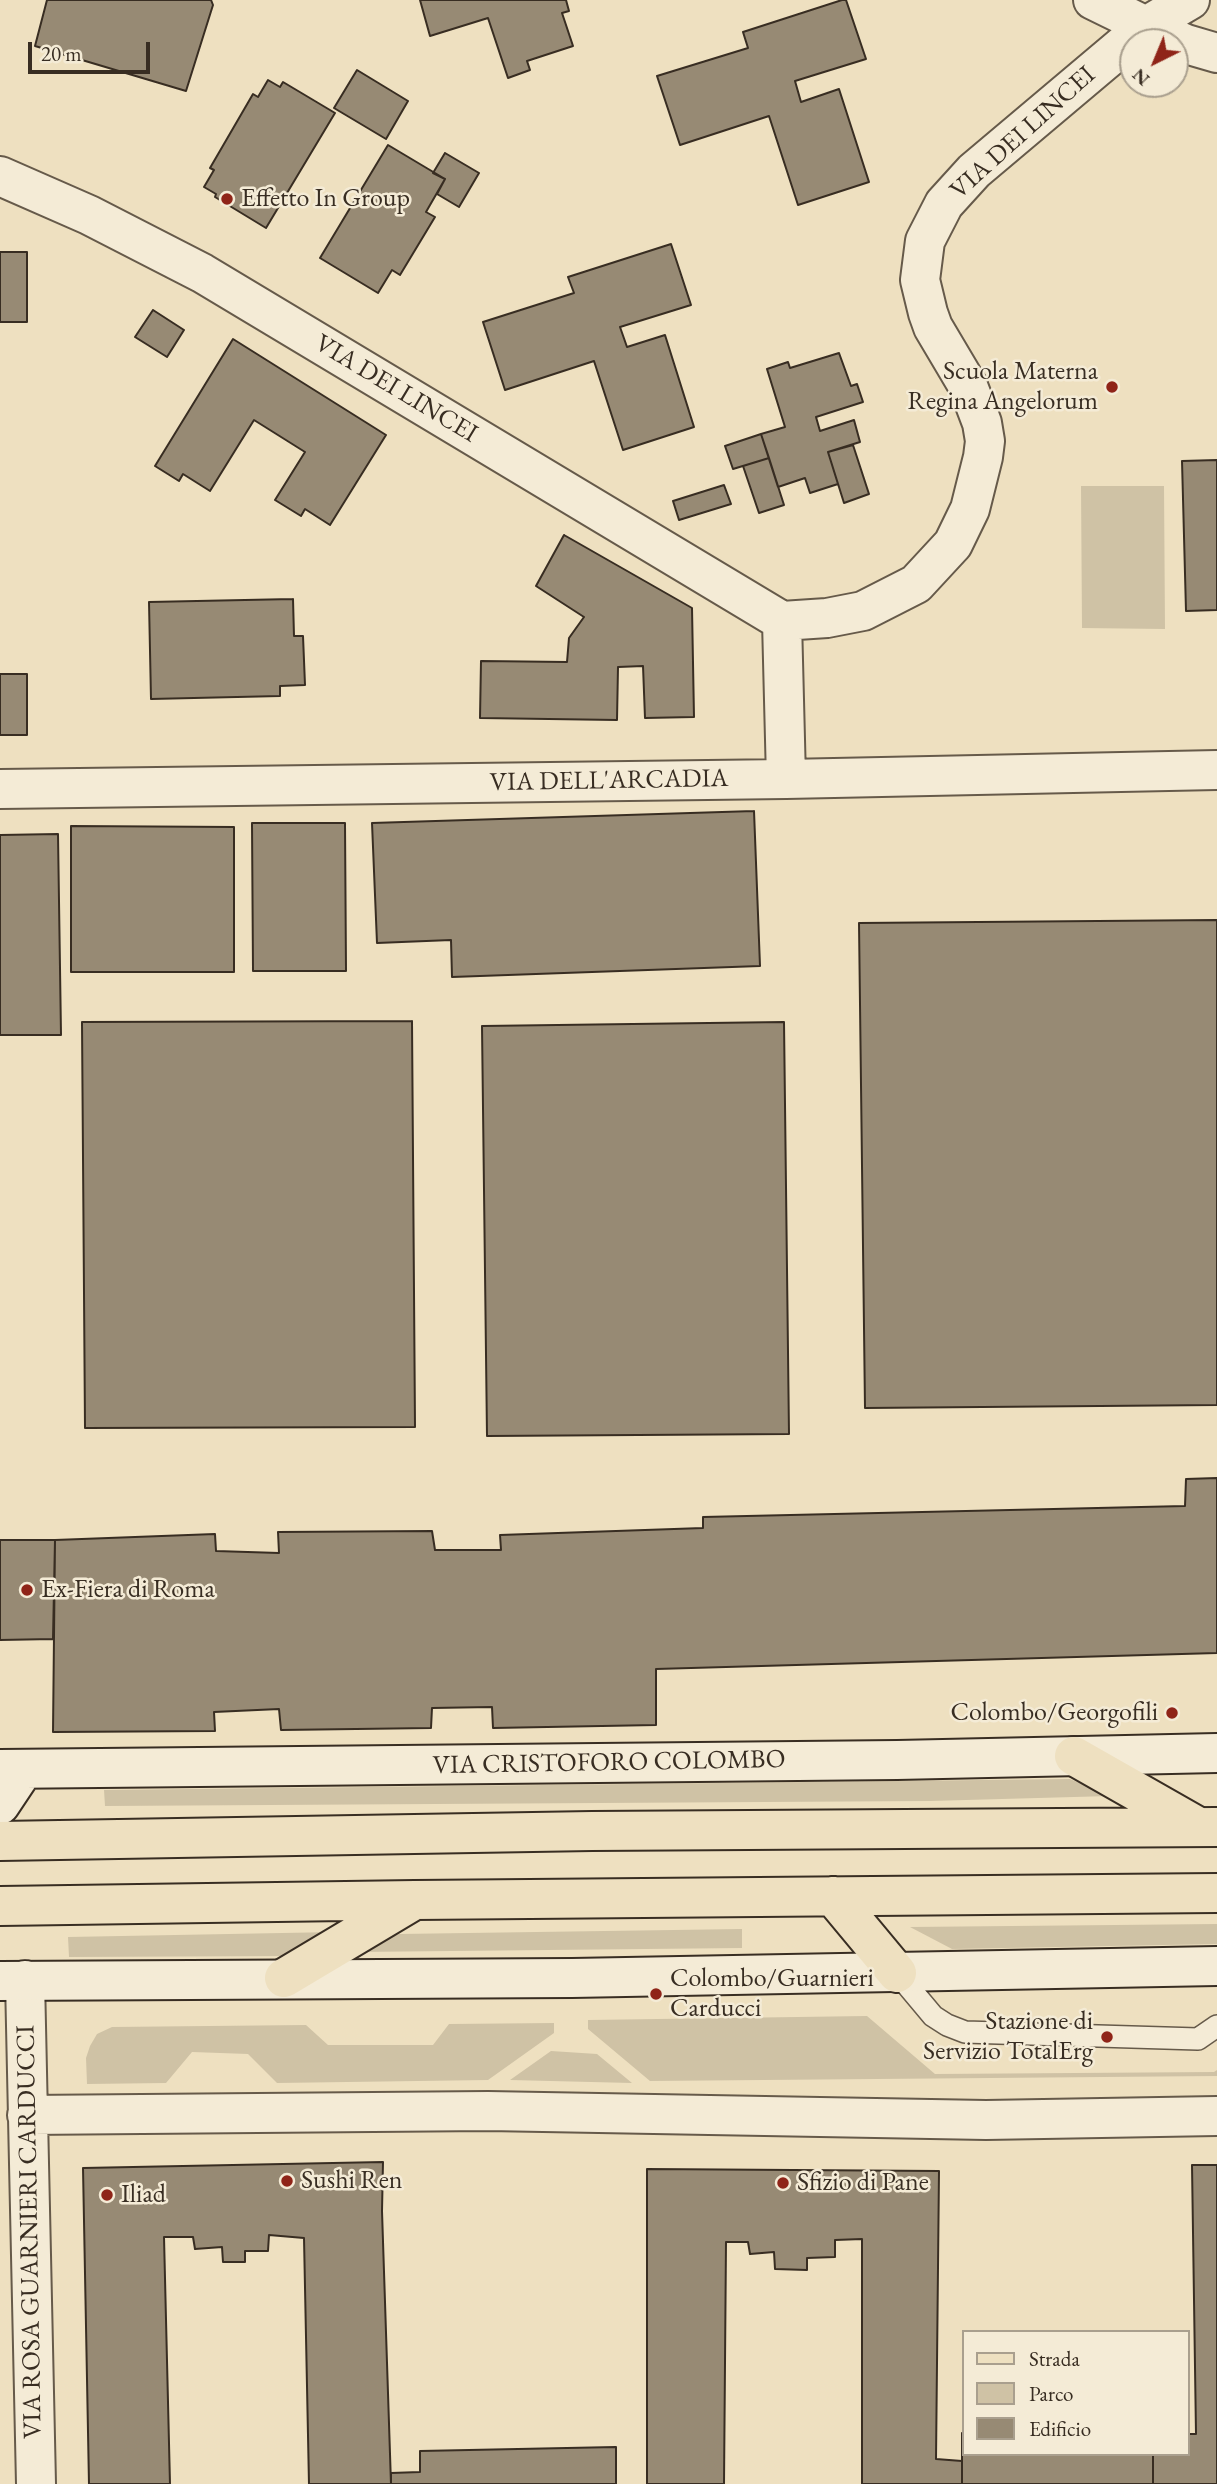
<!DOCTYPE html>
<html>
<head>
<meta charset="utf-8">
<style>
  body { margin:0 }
  #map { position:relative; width:1217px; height:2484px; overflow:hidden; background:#eee0c0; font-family:"EB Garamond",serif }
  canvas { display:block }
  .legend { position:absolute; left:962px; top:2330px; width:228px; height:126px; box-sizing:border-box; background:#f4ebd6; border:2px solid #a99f8e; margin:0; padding:9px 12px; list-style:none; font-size:21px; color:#382d22 }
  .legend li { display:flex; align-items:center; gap:14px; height:35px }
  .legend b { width:35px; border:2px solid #a99f8e }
  .north { position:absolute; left:1119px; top:28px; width:70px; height:70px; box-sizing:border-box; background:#f4ebd6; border:2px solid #a99f8e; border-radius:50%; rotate:223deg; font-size:19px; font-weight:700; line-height:28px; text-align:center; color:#382d22 }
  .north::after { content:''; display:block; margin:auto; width:24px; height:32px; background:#8f2418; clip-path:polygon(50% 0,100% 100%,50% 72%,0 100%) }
  .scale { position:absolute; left:28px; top:42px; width:122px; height:32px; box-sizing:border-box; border:4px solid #382d22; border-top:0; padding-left:9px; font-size:21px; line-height:24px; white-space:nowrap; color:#382d22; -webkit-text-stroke:5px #f4ebd6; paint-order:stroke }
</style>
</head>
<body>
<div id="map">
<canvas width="1217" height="2484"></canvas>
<ul class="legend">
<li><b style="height:9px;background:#eee0c0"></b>Strada</li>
<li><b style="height:19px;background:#cfc2a5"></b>Parco</li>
<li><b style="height:19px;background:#978a74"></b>Edificio</li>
</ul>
<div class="north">N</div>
<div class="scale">20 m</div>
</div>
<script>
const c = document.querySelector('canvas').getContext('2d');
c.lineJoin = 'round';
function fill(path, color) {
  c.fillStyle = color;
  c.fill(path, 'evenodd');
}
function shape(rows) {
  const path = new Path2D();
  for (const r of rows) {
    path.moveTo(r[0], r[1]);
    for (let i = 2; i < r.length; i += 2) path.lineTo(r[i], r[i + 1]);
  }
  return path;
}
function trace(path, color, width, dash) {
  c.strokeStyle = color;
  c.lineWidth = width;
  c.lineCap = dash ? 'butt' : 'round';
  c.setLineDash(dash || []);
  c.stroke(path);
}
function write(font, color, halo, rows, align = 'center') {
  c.font = font + ' "EB Garamond",serif';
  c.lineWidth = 5;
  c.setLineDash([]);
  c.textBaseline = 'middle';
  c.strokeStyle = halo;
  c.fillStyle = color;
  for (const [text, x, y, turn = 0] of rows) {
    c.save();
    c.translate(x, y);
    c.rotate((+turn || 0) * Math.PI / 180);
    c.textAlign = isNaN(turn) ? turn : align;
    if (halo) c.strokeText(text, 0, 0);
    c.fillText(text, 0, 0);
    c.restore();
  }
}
fill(shape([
  [1164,486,1165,629,1082,628,1081,486],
  [1070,1779,1110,1796,930,1801,105,1806,104,1790],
  [1217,1924,1217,1944,952,1949,910,1927],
  [742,1929,742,1948,355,1952,399,1934],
  [336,1932,294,1956,69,1957,68,1937],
  [867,2016,935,2074,1214,2072,1217,2070,1217,2076,650,2081,588,2029,588,2020],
  [554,2023,554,2033,488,2080,277,2083,248,2054,192,2052,166,2083,87,2084,86,2058,90,2046,97,2034,112,2027,306,2025,328,2045,433,2045,449,2024],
  [551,2051,597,2054,632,2083,510,2080]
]), '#cfc2a5');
const building = shape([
  [47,0,211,0,213,5,186,91,35,46,47,0],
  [420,0,566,0,569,11,562,13,573,46,527,61,530,70,508,78,488,18,430,36,420,0],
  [842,0,846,0,866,59,795,81,801,102,839,89,869,182,798,205,769,116,680,145,657,76,748,48,743,32,842,0],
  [357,70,408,101,386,139,334,108,357,70],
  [268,80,280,87,283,82,335,113,266,228,215,197,216,194,204,187,214,170,210,168,253,94,258,97,268,80],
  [388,145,445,179,426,212,435,217,400,275,392,270,378,293,320,258,388,145],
  [445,153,479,173,459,207,437,194,445,179,433,173,445,153],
  [671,244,691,305,620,327,627,347,665,335,694,427,623,450,594,361,505,390,483,322,574,293,568,277,671,244],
  [0,252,27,252,27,322,0,322,0,252],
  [153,310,184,330,167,357,135,337,153,310],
  [233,339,386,435,330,525,305,509,301,516,275,500,305,452,254,420,210,491,183,474,179,481,155,466,233,339],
  [839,353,851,386,857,384,863,402,816,417,820,431,854,420,860,442,828,452,838,484,810,493,805,478,778,487,761,434,785,427,767,369,788,362,790,368,839,353],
  [761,434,769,458,733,469,725,446,761,434],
  [853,445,869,494,844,503,828,452,853,445],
  [769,458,784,505,759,513,743,466,769,458],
  [1217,460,1217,610,1186,611,1182,461,1217,460],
  [724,485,731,504,679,520,673,501,724,485],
  [564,535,692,608,694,717,645,718,643,666,618,667,617,720,480,718,481,661,567,662,569,638,584,617,536,586,564,535],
  [293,599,294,636,303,636,305,685,280,686,280,696,151,699,149,602,293,599],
  [0,674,27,674,27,735,0,735,0,674],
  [754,811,760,966,452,977,451,940,377,943,372,823,754,811],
  [252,823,345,823,346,971,253,971,252,823],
  [71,826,234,827,234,972,71,972,71,826],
  [58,834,61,1035,0,1035,0,835,58,834],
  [1217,920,1217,1405,865,1408,859,923,1217,920],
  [412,1021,415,1427,85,1428,82,1022,412,1021],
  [784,1022,789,1434,487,1436,482,1026,784,1022],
  [1217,1478,1217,1653,656,1669,656,1725,493,1728,492,1707,432,1708,431,1728,281,1730,279,1709,214,1712,215,1731,53,1732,55,1540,215,1534,216,1551,279,1553,278,1532,432,1531,435,1550,501,1550,500,1535,703,1528,703,1517,1185,1506,1186,1479,1217,1478],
  [0,1540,55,1540,53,1639,0,1640,0,1540],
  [383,2162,382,2211,391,2484,309,2484,304,2238,269,2235,268,2251,245,2251,245,2262,223,2262,222,2247,195,2249,193,2237,164,2237,170,2484,89,2484,83,2168,383,2162],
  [1192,2165,1217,2165,1217,2484,1153,2484,1153,2454,1187,2454,1187,2434,1196,2434,1192,2165],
  [647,2169,939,2171,936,2459,962,2461,962,2484,862,2484,862,2239,835,2240,835,2257,807,2258,807,2270,775,2269,774,2252,750,2254,748,2242,726,2242,724,2484,647,2484,647,2169],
  [962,2433,963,2454,1153,2454,1153,2484,962,2484,962,2433],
  [616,2447,616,2484,391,2484,391,2473,420,2472,420,2451,616,2447]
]);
fill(building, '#978a74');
trace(building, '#382d22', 2);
const lane = shape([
  [897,1973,933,2016,947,2025,965,2032,1198,2039,1217,2026]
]);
const street = shape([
  [1190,0,1146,26,1186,44,1217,53],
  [0,176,89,215,202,273,782,621,827,618,863,611,916,584,953,544,970,509,983,457,985,441,982,423,968,386,933,327,928,313,920,280,925,241,944,204,974,171,1146,26,1093,0],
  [782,621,786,779],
  [0,789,786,779,1217,770],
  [25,1980,36,2484],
  [27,2115,488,2111,986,2120,1217,2116]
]);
const secondary = shape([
  [0,1769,897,1760,1217,1753],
  [0,1805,24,1769],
  [0,1981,572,1978,1217,1966]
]);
const primary = shape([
  [1074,1756,1197,1826],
  [0,1841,592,1831,1217,1827],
  [833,1896,897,1973],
  [0,1906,415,1900,1217,1893],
  [284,1978,413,1901]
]);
trace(lane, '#665a4a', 24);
trace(street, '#665a4a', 42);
trace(secondary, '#382d22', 42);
trace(primary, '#382d22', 42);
trace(lane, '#f4ebd6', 21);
trace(street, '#f4ebd6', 38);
trace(secondary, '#f4ebd6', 38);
trace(primary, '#eee0c0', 38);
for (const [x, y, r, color] of [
  [227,199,7,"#8f2418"],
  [1112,387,7,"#8f2418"],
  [27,1590,7,"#8f2418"],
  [1172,1713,7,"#8f2418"],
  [656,1994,7,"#8f2418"],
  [1107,2037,7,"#8f2418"],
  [287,2181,7,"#8f2418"],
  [783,2183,7,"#8f2418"],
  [107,2195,7,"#8f2418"]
]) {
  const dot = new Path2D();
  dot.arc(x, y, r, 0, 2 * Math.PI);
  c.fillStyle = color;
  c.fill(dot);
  trace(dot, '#f4ebd6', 2.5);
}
write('26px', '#382d22', '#f4ebd6', [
  ["VIA DEI LINCEI",1023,133,-42],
  ["VIA DEI LINCEI",396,389,31],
  ["VIA DELL'ARCADIA",609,781,-1],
  ["VIA CRISTOFORO COLOMBO",609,1763,-1],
  ["VIA ROSA GUARNIERI CARDUCCI",30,2232,-91]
]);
write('26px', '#382d22', '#f4ebd6', [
  ["Effetto In Group",241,199],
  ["Scuola Materna",1098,372,"right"],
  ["Regina Angelorum",1098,402,"right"],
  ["Ex-Fiera di Roma",41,1590],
  ["Colombo/Georgofili",1158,1713,"right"],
  ["Colombo/Guarnieri",670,1979],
  ["Carducci",670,2009],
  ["Stazione di",1093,2022,"right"],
  ["Servizio TotalErg",1093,2052,"right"],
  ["Sushi Ren",301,2181],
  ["Sfizio di Pane",797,2183],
  ["Iliad",121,2195]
], 'left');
</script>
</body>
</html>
